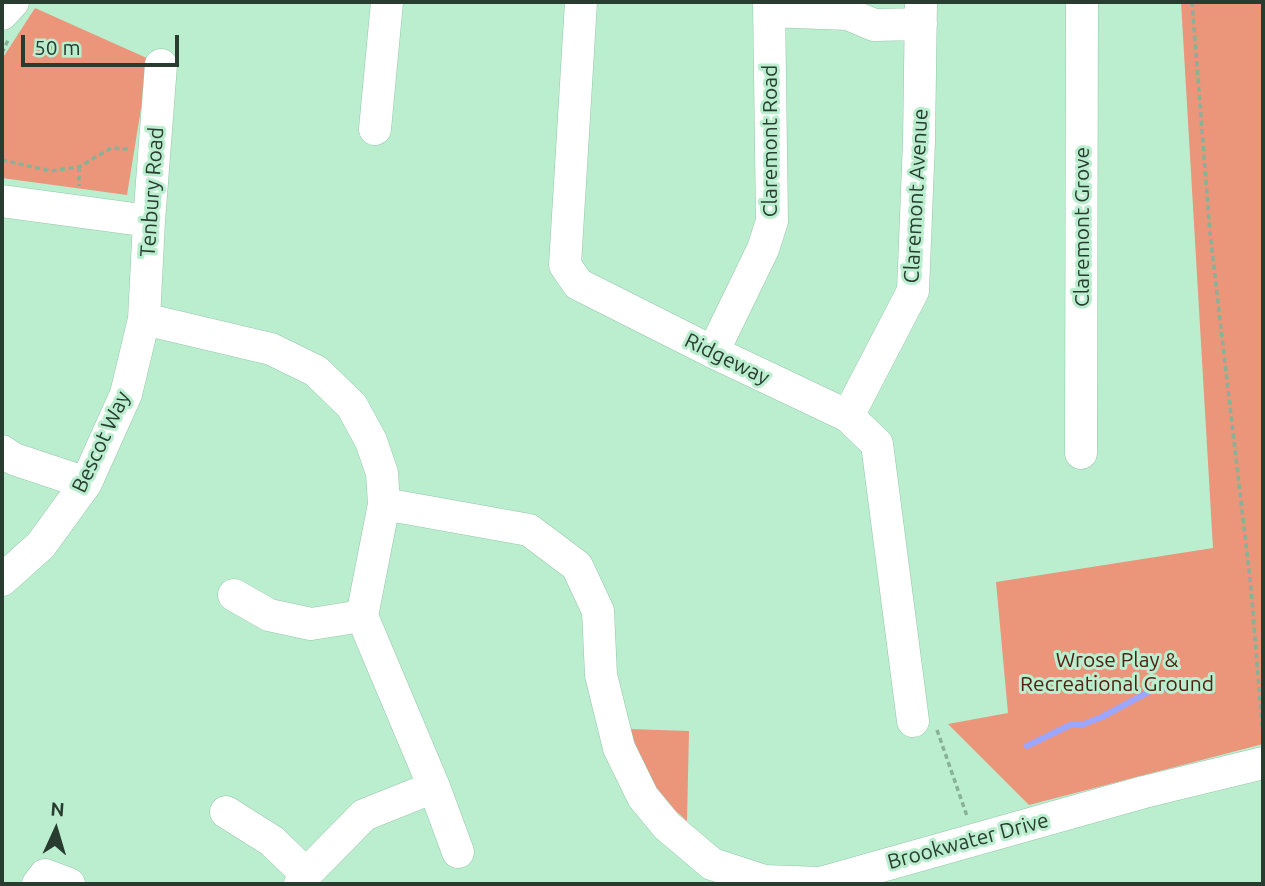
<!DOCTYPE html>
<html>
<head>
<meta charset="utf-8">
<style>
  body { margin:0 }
  #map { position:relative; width:1265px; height:886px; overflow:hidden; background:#bbeecf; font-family:Ubuntu,sans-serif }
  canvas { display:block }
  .frame { position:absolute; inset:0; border:4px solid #283c30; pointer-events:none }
  .north { position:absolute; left:21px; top:795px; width:70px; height:70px; -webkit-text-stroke:5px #bbeecf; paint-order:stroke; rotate:4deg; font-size:19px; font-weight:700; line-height:28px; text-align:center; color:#283c30 }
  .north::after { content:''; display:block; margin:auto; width:24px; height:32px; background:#283c30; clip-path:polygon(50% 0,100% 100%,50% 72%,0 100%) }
  .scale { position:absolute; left:21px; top:35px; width:158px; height:32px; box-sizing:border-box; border:4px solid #283c30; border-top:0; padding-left:9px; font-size:21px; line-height:24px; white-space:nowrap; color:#283c30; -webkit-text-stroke:5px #bbeecf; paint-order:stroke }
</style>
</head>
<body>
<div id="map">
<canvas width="1265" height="886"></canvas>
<div class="frame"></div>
<div class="north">N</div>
<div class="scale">50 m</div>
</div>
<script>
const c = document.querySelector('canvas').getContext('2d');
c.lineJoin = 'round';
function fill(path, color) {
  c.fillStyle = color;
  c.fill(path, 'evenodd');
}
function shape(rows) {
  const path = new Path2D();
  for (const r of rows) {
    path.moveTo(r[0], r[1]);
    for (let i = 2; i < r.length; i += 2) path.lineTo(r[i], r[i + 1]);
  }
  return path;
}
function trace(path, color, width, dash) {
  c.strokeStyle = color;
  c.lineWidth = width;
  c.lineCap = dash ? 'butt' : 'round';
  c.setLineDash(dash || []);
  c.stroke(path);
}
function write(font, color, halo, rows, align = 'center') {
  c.font = font + ' Ubuntu,sans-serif';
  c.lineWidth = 6;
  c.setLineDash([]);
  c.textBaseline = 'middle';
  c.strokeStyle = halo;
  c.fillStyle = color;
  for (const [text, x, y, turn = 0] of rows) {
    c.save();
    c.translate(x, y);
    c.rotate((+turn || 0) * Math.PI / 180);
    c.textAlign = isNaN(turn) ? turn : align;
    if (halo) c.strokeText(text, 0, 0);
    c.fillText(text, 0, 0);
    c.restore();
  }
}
fill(shape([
  [1181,2,1263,2,1263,744,1029,805,948,724,1008,713,996,582,1213,548],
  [35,8,149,59,127,195,2,178,2,59],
  [629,729,689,731,687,821,656,793]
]), '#eb957a');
trace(shape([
  [1027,746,1070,725,1084,724,1102,717,1150,691,1172,687]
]), '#9da6fe', 6);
const minor = shape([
  [581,2,565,265,578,284,713,352,848,416,877,444,913,721],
  [769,11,848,14,874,25,921,24],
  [2,14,13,2],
  [375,129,387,2],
  [2,201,149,221],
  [144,319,271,349,316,371,352,406,371,441,382,473,384,504,529,530,577,566,598,611,601,675,619,748,643,797,667,826,712,864,764,881,821,883,1144,792,1263,763],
  [713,352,763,249,772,221,769,2],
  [848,416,913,291,919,141,921,2],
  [2,451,14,459,86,483],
  [1081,453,1082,2],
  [384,504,362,616,434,787,458,852],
  [2,580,41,545,86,483,126,394,144,319,149,221,161,65],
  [234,595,269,615,311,624,362,616],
  [226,812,272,841,306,874],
  [38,884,45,875,69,884],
  [300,884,306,874,364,815,434,787]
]);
trace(minor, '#94c6a9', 33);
trace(shape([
  [1192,2,1210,233,1251,588,1263,738],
  [2,53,9,38],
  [2,160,51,171,79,167,111,148,129,149],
  [79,167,79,186],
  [937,730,967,816]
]), '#89b198', 3.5, [5, 3.5]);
trace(minor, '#fff', 32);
write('21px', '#283c30', '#bbeecf', [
  ["Claremont Road",770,141,-90],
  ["Tenbury Road",152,192,-86],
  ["Claremont Avenue",916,196,-87],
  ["Claremont Grove",1082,227,-90],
  ["Ridgeway",727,359,26],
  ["Bescot Way",101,442,-65],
  ["Brookwater Drive",968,841,-15]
]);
write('21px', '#512212', '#bbeecf', [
  ["Wrose Play &",1117,660],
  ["Recreational Ground",1117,684]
]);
</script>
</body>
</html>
